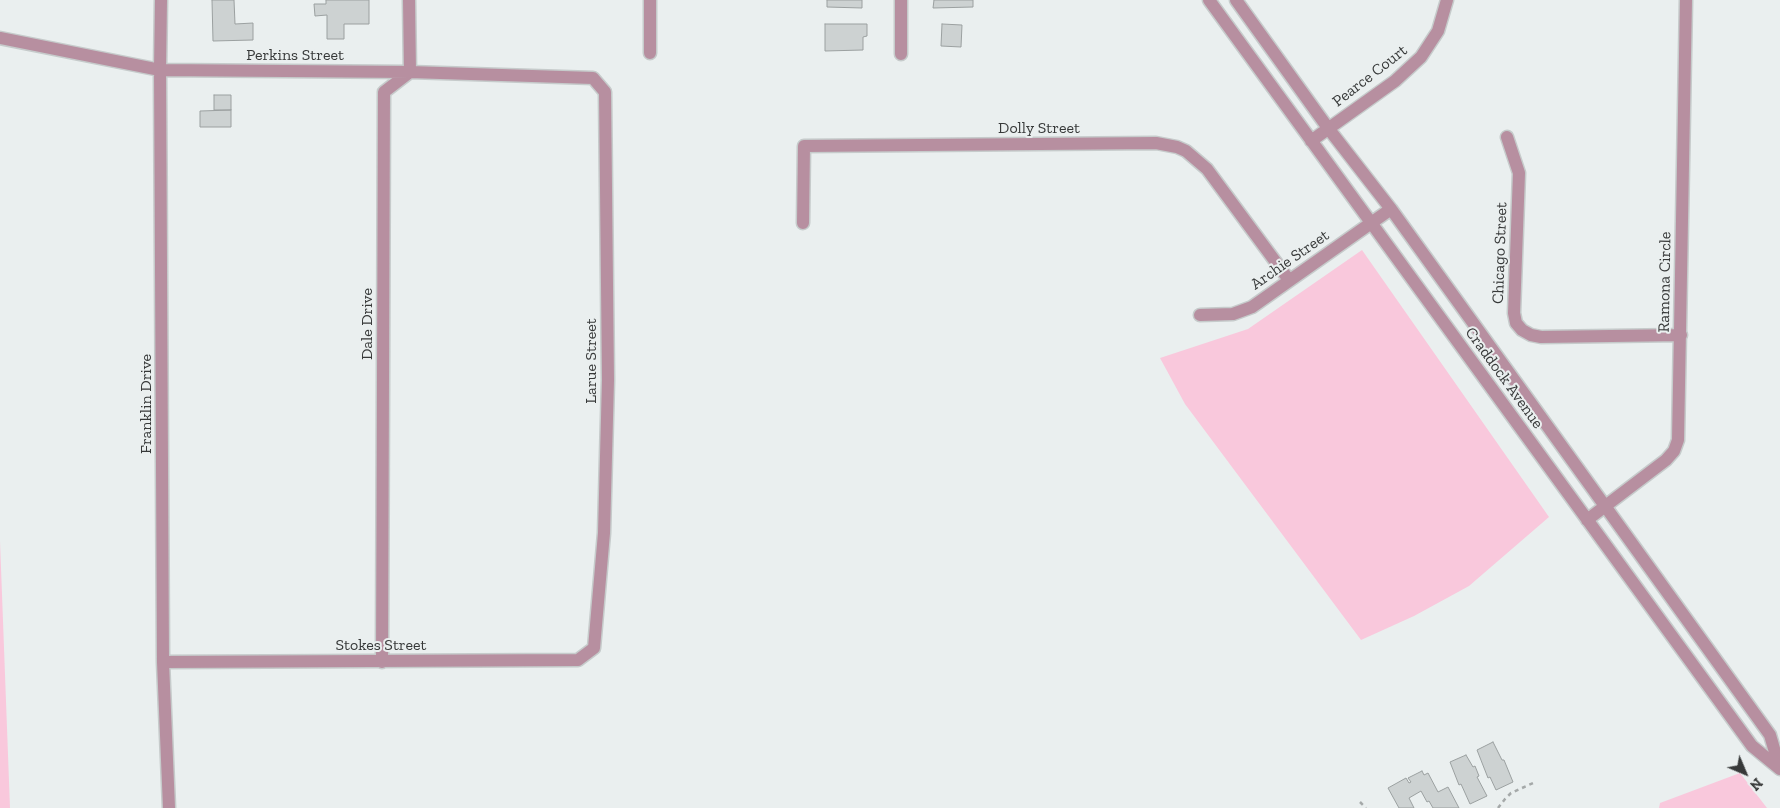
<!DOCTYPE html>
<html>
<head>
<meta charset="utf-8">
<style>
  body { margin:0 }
  #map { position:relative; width:1780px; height:808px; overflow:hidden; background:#eaefef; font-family:"Zilla Slab",serif }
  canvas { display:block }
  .north { position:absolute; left:1720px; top:748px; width:50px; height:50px; -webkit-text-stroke:4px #eaefef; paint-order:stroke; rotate:135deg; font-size:14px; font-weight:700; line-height:20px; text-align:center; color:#373939 }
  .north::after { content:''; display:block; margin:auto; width:18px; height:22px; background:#373939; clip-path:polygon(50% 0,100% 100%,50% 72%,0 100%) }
</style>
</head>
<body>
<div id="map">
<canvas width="1780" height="808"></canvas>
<div class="north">N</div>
</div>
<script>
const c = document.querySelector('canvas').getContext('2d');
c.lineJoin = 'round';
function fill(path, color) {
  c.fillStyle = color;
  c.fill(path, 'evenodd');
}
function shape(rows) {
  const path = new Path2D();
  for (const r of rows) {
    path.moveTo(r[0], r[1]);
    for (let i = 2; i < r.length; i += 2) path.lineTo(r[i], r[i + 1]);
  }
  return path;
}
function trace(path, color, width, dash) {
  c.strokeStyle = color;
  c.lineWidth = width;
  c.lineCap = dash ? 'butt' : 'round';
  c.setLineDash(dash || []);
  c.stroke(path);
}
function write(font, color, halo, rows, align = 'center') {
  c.font = font + ' "Zilla Slab",serif';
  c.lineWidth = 4;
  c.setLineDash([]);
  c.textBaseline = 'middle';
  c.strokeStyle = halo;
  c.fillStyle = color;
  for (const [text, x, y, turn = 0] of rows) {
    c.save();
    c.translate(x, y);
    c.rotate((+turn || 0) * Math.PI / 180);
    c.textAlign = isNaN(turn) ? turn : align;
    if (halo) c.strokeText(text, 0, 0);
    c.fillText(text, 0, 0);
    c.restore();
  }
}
fill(shape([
  [1362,250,1549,517,1469,586,1414,616,1361,640,1185,404,1160,358,1248,329],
  [0,541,10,808,0,808],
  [1740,773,1767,808,1659,808,1660,803]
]), '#f9c8dc');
const building = shape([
  [212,0,234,0,235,24,253,23,253,40,213,41,212,0],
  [326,0,369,0,369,24,344,24,344,39,327,39,327,15,315,16,314,4,326,4,326,0],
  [827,0,862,0,862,8,827,7,827,0],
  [934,0,973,0,973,7,933,8,934,0],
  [825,24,867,24,867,36,863,37,863,50,825,51,825,24],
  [942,24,962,25,961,47,941,46,942,24],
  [214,95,231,95,231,110,214,110,214,95],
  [231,110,231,127,200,127,200,111,231,110],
  [1493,742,1502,760,1504,760,1513,782,1496,790,1490,777,1488,778,1477,750,1493,742],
  [1466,755,1473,767,1475,766,1479,776,1477,777,1487,796,1470,804,1461,784,1459,785,1450,762,1466,755],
  [1422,771,1424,775,1428,773,1438,792,1448,787,1459,808,1433,808,1429,801,1427,802,1421,791,1409,798,1414,808,1399,808,1388,788,1406,778,1409,783,1411,782,1408,778,1422,771]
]);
fill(building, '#cdd2d2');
trace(building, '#9ba0a0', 1);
const minor = shape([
  [161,0,160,70,163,662,169,808],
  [1209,0,1752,746,1780,769],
  [1236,0,1328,128,1391,209,1770,735,1780,769],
  [0,38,160,70,410,72,593,78,605,92,608,380,604,533,594,648,578,660,163,662],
  [650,53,650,0],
  [901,54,901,0],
  [1507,137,1519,173,1514,313,1516,323,1522,330,1531,335,1541,337,1681,335],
  [1311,141,1395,81,1421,57,1438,31,1447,0],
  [803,223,804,146,1156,143,1177,147,1186,151,1207,169,1289,280],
  [1200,315,1233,314,1252,307,1391,209],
  [1587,520,1666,460,1674,451,1678,440,1686,0],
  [382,662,384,92,410,72,409,0]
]);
trace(minor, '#c6cbcb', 15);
trace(shape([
  [1360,802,1366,808],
  [1498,808,1505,799,1511,793,1533,783]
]), '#a5a9a9', 2.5, [4, 4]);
trace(minor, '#b78fa0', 12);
write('16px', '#373939', '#eaefef', [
  ["Perkins Street",295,55],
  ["Pearce Court",1370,76,-38],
  ["Dolly Street",1039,128],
  ["Chicago Street",1500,253,-88],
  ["Archie Street",1290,260,-35],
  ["Ramona Circle",1665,282,-89],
  ["Dale Drive",367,324,-90],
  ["Larue Street",591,361,-90],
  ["Craddock Avenue",1504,378,54],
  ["Franklin Drive",146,404,-90],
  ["Stokes Street",381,645]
]);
</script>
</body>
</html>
